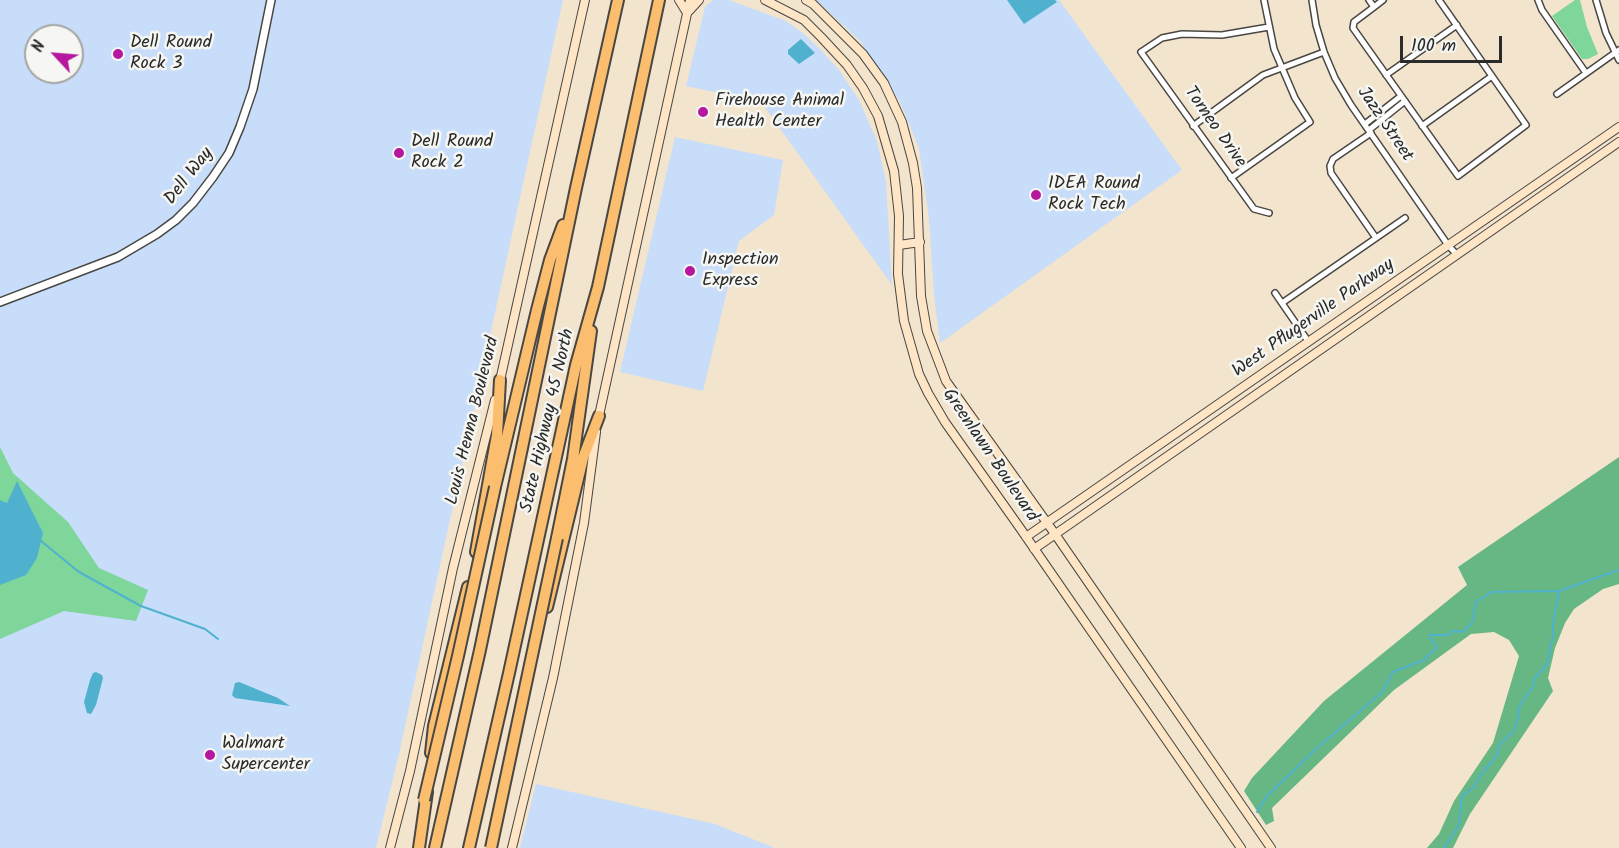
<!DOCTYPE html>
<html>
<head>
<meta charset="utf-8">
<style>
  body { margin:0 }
  #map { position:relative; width:1619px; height:848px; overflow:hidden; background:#f3e4ce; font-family:Kalam,sans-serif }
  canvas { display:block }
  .north { position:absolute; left:24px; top:24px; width:60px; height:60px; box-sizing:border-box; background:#f6f6f2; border:2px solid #a5a5a2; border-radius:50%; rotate:296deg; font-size:16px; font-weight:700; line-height:24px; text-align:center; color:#2b2b2b }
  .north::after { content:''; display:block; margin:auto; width:21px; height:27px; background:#b5179e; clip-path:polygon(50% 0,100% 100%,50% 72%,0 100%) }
  .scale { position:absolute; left:1400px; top:36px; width:102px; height:27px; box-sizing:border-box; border:3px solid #2b2b2b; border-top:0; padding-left:8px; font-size:18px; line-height:21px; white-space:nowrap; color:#2b2b2b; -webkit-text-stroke:4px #f6f6f2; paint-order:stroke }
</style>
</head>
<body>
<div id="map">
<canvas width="1619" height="848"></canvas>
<div class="north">N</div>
<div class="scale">100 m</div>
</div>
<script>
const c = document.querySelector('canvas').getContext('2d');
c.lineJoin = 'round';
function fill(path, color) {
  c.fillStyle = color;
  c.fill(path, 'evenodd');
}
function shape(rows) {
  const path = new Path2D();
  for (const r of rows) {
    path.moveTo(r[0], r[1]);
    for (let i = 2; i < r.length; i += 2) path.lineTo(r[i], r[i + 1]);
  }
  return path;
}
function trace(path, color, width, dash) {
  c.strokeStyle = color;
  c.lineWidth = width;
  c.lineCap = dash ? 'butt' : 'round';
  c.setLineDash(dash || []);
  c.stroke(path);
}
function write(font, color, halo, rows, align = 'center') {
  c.font = font + ' Kalam,sans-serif';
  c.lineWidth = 5;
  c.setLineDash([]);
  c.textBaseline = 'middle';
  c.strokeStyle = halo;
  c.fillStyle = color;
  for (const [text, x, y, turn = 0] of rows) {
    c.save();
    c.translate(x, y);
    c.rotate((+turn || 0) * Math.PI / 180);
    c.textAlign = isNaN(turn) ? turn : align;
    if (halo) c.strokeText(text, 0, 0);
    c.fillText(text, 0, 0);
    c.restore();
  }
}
fill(shape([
  [0,0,563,0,399,754,376,848,0,848],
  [36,36,72,36,72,72,36,72],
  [713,0,729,0,786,21,804,34,821,50,839,70,859,100,877,141,886,182,892,285,761,102,686,86,705,7],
  [816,0,1059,0,1182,170,940,343,934,295,929,219,919,148,900,102,860,41],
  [675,137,783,160,774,215,739,241,703,391,620,372],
  [536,784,715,824,775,848,520,848]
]), '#c7ddf9');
fill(shape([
  [1575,0,1580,0,1587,27,1598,54,1588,59,1582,59,1552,16],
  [0,447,13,473,68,522,99,568,148,590,136,621,64,611,0,639]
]), '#7ed69b');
fill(shape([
  [1619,457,1619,584,1603,589,1574,609,1565,623,1555,648,1548,678,1553,691,1470,814,1453,848,1427,848,1439,834,1454,801,1493,743,1519,656,1509,640,1494,632,1471,634,1394,690,1272,808,1274,821,1266,825,1244,791,1252,778,1324,701,1467,585,1458,567]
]), '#66b783');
fill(shape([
  [1007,0,1055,0,1057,2,1024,24],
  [801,39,815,53,799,64,788,54,788,50],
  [17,481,43,533,37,558,26,575,0,585,0,500,7,503],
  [96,672,102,675,103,678,96,705,91,714,87,713,84,702,90,680,93,673],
  [239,682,278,698,290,706,235,698,232,695,235,683]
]), '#50b1cf');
trace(shape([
  [41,541,79,572,141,606,205,629,218,639],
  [1257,812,1267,796,1316,749,1382,692,1393,672,1424,660,1437,647,1431,639,1430,635,1448,635,1453,631,1463,632,1472,623,1476,602,1491,592,1559,591,1619,570],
  [1444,848,1459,825,1462,796,1474,787,1480,776,1497,755,1500,744,1514,731,1518,718,1520,705,1532,688,1535,678,1547,664,1553,636,1553,623,1559,591]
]), '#50b1cf', 2);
const minor = shape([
  [1312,0,1316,25,1324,52,1335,78,1351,105,1448,245,1457,255],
  [1369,0,1374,7,1354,22,1353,28,1458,176,1526,125,1439,0],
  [1538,0,1542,10,1586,73],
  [1596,0,1606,33,1619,60],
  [1374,7,1383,0],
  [1386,75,1457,25],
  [1557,94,1619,50],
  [1365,124,1401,96],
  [1193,126,1263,75,1324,52],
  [1422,126,1492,76],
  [1369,130,1405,101],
  [1371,133,1333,159,1330,166,1331,173,1376,238],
  [1231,178,1310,122,1295,98,1274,49,1264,0],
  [1269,213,1254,209,1141,52,1162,38,1182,34,1222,35,1269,27],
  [1275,293,1308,341],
  [1282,303,1405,218]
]);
const tertiary = shape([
  [0,302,118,257,157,234,176,220,193,203,213,177,229,153,240,127,253,89,271,0]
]);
const secondary = shape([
  [679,0,687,13],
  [765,0,804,20,821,37,847,65,863,88,878,116,894,171,899,216,898,274,904,321,919,374,928,393,945,422,1020,528,1241,848],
  [806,0,813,4,863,54,884,83,902,122,913,163,917,188,921,296,927,331,946,381,1055,534,1271,848],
  [688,12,699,0],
  [899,245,920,242],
  [499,385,585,0],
  [598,420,690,0],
  [1026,537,1619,127],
  [1034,549,1619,142],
  [390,848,410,771,453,568,495,400],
  [512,848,553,678,584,523,596,432]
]);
const motorway = shape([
  [495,487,537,310,550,260,563,225],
  [557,538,573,459,591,331],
  [476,552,497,435,500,380],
  [547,607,583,458,599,416],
  [431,753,434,726,468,587],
  [419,848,427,792],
  [435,848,480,650,576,188,618,0],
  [469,848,509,673,576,365,598,287,659,0]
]);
trace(minor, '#494743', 8);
trace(tertiary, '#494743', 10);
trace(secondary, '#494743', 10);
trace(motorway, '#494743', 14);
trace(minor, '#fff', 5);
trace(tertiary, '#fff', 7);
trace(secondary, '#fde5c5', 8);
trace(motorway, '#fabe6e', 10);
const motorwayBridge = shape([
  [424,800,458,656,495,487],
  [491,848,557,538]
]);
trace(motorwayBridge, '#494743', 14, []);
trace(motorwayBridge, '#fabe6e', 10);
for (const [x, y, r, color] of [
  [118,54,6,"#b5179e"],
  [703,112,6,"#b5179e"],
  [399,153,6,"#b5179e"],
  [1036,195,6,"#b5179e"],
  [690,271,6,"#b5179e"],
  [210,755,6,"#b5179e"]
]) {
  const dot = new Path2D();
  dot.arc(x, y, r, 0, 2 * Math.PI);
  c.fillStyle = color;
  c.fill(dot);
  trace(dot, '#f6f6f2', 2);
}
write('18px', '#2b2b2b', '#f6f6f2', [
  ["Dell Round",130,44],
  ["Rock 3",130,65],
  ["Firehouse Animal",715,102],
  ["Health Center",715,123],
  ["Dell Round",411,143],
  ["Rock 2",411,164],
  ["IDEA Round",1048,185],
  ["Rock Tech",1048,206],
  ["Inspection",702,261],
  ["Express",702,282],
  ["Walmart",222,745],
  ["Supercenter",222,766]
], 'left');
write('18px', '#2b2b2b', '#f6f6f2', [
  ["Jazz Street",1384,125,56],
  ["Torneo Drive",1214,128,55],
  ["Dell Way",190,177,-52],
  ["West Pflugerville Parkway",1314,319,-35],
  ["Louis Henna Boulevard",474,421,-76],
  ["State Highway 45 North",549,421,-77],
  ["Greenlawn Boulevard",989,456,56]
]);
</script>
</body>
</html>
